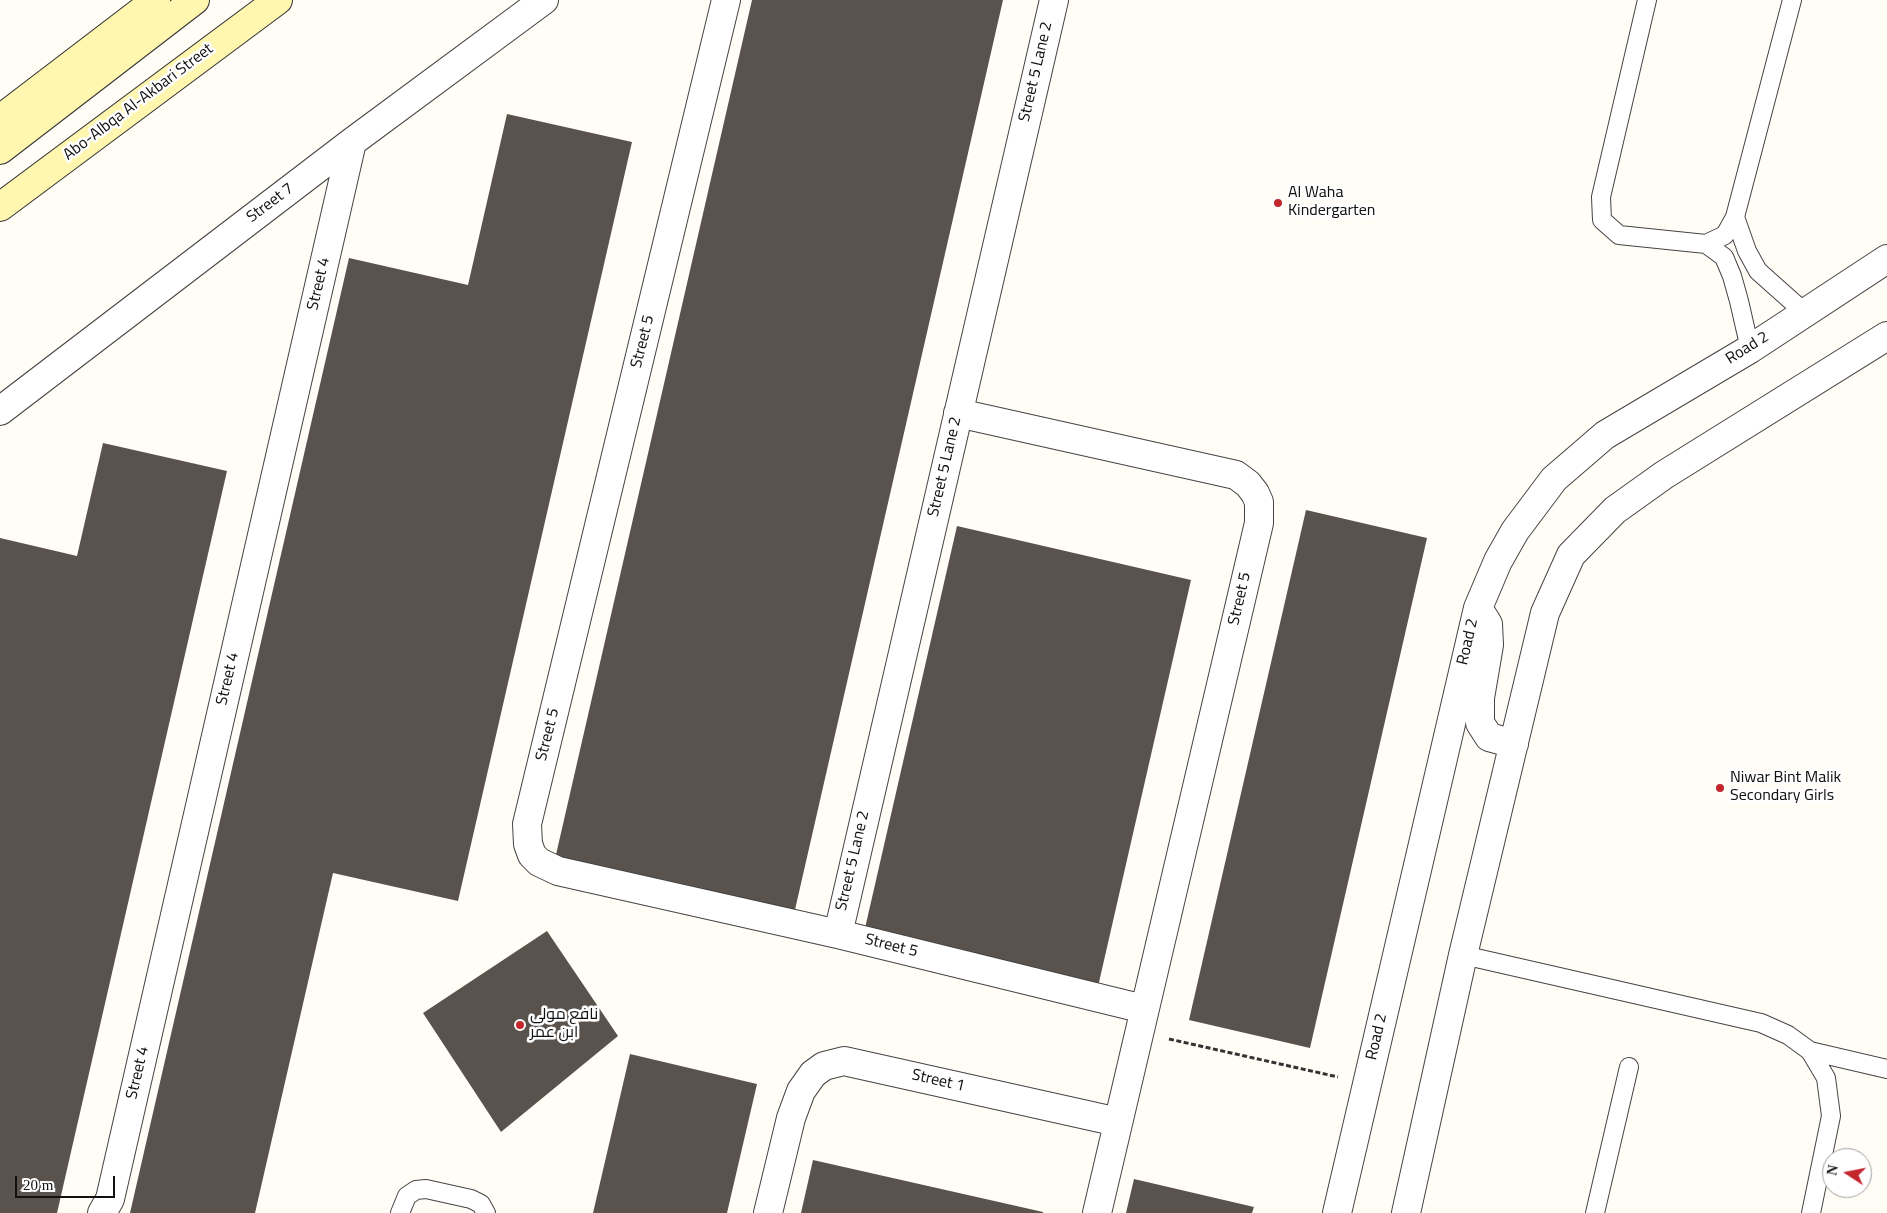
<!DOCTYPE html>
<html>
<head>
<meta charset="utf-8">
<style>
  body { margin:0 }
  #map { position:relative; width:1887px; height:1213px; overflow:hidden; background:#fffdf5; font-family:Georgia,serif }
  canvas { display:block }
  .north { position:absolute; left:1822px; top:1148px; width:50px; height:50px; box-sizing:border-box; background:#fff; border:1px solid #a0a0a0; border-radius:50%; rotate:281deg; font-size:14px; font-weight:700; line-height:20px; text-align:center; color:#111 }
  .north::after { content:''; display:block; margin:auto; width:18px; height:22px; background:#c4262e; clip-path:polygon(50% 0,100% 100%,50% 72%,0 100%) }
  .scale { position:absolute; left:15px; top:1176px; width:100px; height:22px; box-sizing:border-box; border:2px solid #111; border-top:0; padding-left:6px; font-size:15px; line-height:18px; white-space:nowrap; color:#111; -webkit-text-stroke:4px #fff; paint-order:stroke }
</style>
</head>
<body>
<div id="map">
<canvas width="1887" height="1213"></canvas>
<div class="north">N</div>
<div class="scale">20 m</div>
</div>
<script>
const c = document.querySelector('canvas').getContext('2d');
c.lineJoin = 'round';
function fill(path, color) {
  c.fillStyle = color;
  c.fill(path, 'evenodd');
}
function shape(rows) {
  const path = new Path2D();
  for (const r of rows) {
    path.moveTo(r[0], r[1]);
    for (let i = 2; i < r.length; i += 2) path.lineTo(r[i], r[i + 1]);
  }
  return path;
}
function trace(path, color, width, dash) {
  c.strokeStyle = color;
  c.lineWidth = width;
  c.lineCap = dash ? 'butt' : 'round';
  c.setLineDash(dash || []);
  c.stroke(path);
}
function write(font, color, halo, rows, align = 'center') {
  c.font = font + ' Georgia,Cairo,serif';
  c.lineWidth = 5;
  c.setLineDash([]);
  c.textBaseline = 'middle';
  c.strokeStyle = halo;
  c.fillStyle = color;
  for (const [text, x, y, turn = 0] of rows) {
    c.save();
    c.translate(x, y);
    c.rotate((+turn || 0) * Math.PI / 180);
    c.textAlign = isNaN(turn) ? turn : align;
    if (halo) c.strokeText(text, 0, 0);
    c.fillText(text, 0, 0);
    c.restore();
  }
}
fill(shape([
  [752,0,1003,0,794,914,555,859],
  [507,114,632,142,458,901,333,873,255,1213,130,1213,349,258,468,285],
  [103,443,227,471,57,1213,0,1213,0,538,77,556],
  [1306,510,1427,538,1310,1048,1189,1020],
  [957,526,1191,580,1097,991,863,937],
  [547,931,618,1036,501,1132,423,1013],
  [630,1054,757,1084,727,1213,593,1213],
  [813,1160,1043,1212,1043,1213,801,1213],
  [1134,1179,1254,1207,1252,1213,1126,1213]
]), '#5a524d');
const service = shape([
  [1647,0,1601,197,1602,220,1619,235,1706,244,1724,257,1732,276,1739,301,1750,349],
  [1792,0,1735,217,1747,251,1758,271,1804,312],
  [1706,244,1725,235,1735,217],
  [1463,955,1761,1023,1788,1035,1810,1051,1826,1078,1831,1116,1811,1213],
  [1810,1051,1887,1069],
  [400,1213,407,1196,416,1190,426,1189,471,1199,481,1204,486,1213],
  [1595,1213,1629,1067]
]);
const minor = shape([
  [726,0,527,824,528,844,532,855,539,862,558,871,838,934,1144,1009],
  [0,411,352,142,544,0],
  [958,413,1236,475,1248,484,1255,493,1259,502,1259,523,1097,1213],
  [838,934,1054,0],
  [102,1213,110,1199,352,142],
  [768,1213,791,1118,801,1091,813,1074,824,1066,844,1061,1118,1122]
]);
const tertiary = shape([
  [1480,611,1488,624,1489,645,1480,698,1480,723,1489,737,1514,744],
  [1337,1213,1478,608,1498,561,1515,531,1554,479,1605,435,1750,349,1887,259],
  [1406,1213,1463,955,1545,613,1571,555,1615,510,1664,475,1887,336]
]);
const secondary = shape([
  [0,119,156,0],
  [0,150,195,0],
  [0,207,278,0]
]);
trace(service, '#444', 20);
trace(minor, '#444', 30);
trace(tertiary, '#444', 30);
trace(secondary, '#333', 30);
trace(shape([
  [1169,1039,1338,1077]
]), '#333', 3, [5, 2.5]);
trace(service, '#fff', 18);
trace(minor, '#fff', 28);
trace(tertiary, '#fff', 28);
trace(secondary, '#fff6b0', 28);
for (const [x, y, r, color] of [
  [1278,203,5,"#c4262e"],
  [1720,788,5,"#c4262e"],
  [520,1025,5,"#c4262e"]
]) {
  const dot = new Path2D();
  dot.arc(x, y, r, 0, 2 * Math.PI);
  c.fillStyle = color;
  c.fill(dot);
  trace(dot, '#fff', 2);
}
write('16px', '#111', '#fff', [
  ["Street 5 Lane 2",1037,72,-77],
  ["Abo-Albqa Al-Akbari Street",139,103,-37],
  ["Street 7",271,204,-37],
  ["Street 4",320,284,-77],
  ["Street 5",644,342,-76],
  ["Road 2",1748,349,-32],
  ["Street 5 Lane 2",946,467,-77],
  ["Street 5",1241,599,-77],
  ["Road 2",1469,642,-77],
  ["Street 4",229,679,-77],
  ["Street 5",549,735,-76],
  ["Street 5 Lane 2",854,861,-77],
  ["Street 5",891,947,14],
  ["Road 2",1378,1037,-77],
  ["Street 4",139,1073,-77],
  ["Street 1",938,1082,13]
]);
write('16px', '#111', '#fff', [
  ["Al Waha",1288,194],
  ["Kindergarten",1288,212],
  ["Niwar Bint Malik",1730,779],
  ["Secondary Girls",1730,797],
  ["نافع مولى",530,1016],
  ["ابن عمر",530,1034]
], 'left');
</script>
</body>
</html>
